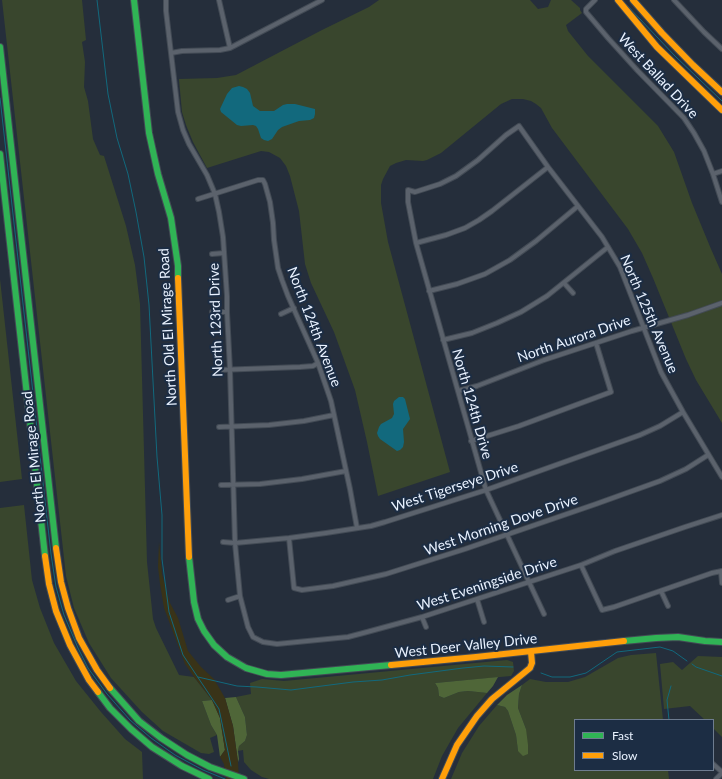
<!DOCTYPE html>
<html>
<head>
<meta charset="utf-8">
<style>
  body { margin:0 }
  #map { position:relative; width:722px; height:779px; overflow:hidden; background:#252e3b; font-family:Lato,sans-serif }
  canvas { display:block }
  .legend { position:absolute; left:574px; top:719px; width:140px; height:52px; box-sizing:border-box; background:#1c2d44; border:1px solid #6e7c8f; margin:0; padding:5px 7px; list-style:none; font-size:12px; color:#e9f2ff }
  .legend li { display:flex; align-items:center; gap:8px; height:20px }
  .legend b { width:20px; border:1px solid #6e7c8f }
</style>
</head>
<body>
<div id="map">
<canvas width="722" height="779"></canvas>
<ul class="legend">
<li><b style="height:5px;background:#30b455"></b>Fast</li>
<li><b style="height:5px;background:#ff9f0a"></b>Slow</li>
</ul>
</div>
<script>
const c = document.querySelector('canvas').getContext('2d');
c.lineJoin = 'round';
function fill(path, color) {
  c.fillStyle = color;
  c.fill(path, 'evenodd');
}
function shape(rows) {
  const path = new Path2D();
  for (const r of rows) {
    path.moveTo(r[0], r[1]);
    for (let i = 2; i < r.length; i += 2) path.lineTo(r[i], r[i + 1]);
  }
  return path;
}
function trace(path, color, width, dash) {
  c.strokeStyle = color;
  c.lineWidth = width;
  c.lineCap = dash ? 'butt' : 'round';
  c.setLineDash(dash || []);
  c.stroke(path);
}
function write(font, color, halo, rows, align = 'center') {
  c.font = font + ' Lato,sans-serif';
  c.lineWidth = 4;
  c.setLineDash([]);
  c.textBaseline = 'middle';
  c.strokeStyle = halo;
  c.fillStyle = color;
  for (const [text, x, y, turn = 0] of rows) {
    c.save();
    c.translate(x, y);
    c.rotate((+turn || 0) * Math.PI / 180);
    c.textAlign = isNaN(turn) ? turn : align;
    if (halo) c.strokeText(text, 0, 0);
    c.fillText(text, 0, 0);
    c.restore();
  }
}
fill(shape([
  [2,0,82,0,86,40,82,42,85,62,84,87,88,101,93,139,100,155,104,156,126,226,135,265,140,304,147,562,153,619,156,628,179,675,194,677,212,700,202,701,211,725,217,735,210,738,214,752,209,754,201,753,163,731,142,712,111,678,89,643,74,608,66,576],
  [379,0,530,0,538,9,548,7,551,0,571,0,580,8,580,10,582,13,566,25,568,31,588,56,658,126,674,152,692,203,711,249,722,274,722,423,696,380,686,359,653,278,642,253,628,229,552,128,541,108,536,104,531,101,523,99,512,99,501,104,441,153,427,160,423,161,406,160,396,163,390,166,383,179,381,185,381,203,388,242,450,472,378,496,367,442,355,390,334,332,311,283,305,264,299,211,290,176,286,166,280,158,269,152,261,151,207,168,193,142,186,125,182,112,179,80,179,79,217,78,236,75,322,30,369,7],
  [0,279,22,479,0,482],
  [24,505,32,580,40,608,54,643,76,681,101,712,125,739,142,752,143,779,0,779,0,508],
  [656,653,663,720,575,720,575,770,668,770,669,779,451,779,462,753,479,726,497,705,505,707,508,711,516,735,518,751,526,729,518,708,519,694,522,685,530,679,546,682,568,682,585,677,618,658,631,655],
  [698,656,722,657,722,737,713,728,713,720,705,720,690,706,664,709,660,664,673,662,682,670],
  [507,660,513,662,514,671,511,676,435,683,438,688,439,696,444,698,459,692,468,691,487,693,458,728,442,756,433,779,269,779,262,777,251,770,244,762,243,750,238,751,239,746,245,741,247,735,245,717,236,697,251,694,250,683,262,679,284,681]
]), '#39462d');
fill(shape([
  [498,677,493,686,487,693,468,691,459,692,444,698,439,696,438,688,435,683],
  [522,685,519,694,518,708,526,729,528,745,528,754,523,756,518,751,516,735,508,711,505,707,497,705,507,695],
  [236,697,245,717,247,735,245,741,239,746,238,751,239,759,238,762,233,726,225,698],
  [212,700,220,718,225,750,220,757,217,735,211,725,202,701]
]), '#4f6638');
fill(shape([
  [159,542,162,574,170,603,178,618,188,651,201,667,214,679,225,698,233,726,238,762,239,779,226,779,224,764,220,757,225,750,220,718,212,700,194,677,185,664,164,608,160,584,158,567]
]), '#393318');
fill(shape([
  [239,86,243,87,247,89,250,93,253,106,260,111,274,111,283,105,287,104,295,104,315,109,315,114,314,118,310,120,299,121,282,127,278,130,272,139,268,141,264,140,261,138,258,129,256,126,253,125,241,126,237,125,221,112,220,109,227,94,232,88],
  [399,397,403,397,405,399,410,419,403,429,404,442,403,447,400,450,397,451,380,439,378,436,377,433,379,427,381,424,392,418,394,414,393,404,394,401]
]), '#12697d');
trace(shape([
  [97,0,108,94,117,138,128,174,136,212,144,257,149,305,157,457,162,515,162,559,169,612,183,655,219,709,231,766],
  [622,0,675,56,722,101],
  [0,98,51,554,56,587,64,615,78,648,88,668,107,694,130,720,151,738,175,755,203,770,225,779],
  [692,664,696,667,722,676],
  [541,673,552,677,570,677,586,673,592,669,617,652,660,647,673,651,687,661],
  [198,677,237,686,257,687,291,690,353,682,382,680,410,675,463,668,484,666,513,667],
  [669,720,667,700,671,686]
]), '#12697d', 1);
const street = shape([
  [166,0,166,11,178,112,183,130,189,144,207,175,215,194,219,212,223,237,227,296,227,312,230,370,235,543,240,596,248,627,253,637,263,642,277,644,348,637,367,632,422,617,581,565,615,551,685,527,722,515],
  [219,0,230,48],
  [595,0,586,9,586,12,608,38,637,70,684,118,694,133,704,151,713,174,722,202],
  [674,0,704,32,722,49],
  [171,53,182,51,220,50,230,48,322,0],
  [713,174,722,171],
  [198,199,258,180,263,180,265,184,270,202,273,223,274,240,278,268,282,280,288,296,318,363,331,401,350,489,357,528],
  [416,243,446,235,465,228,479,220,492,211,548,167],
  [212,254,224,253],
  [564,283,573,293],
  [429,291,457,284,485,274,510,260,536,241,578,206],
  [212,312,227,312],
  [281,314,294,308],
  [443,340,472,333,497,323,521,312,547,296,608,247],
  [218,370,300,367,313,366,318,363],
  [458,391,477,386,544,360,632,331,688,315,722,303],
  [219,427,269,425,304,421,334,415],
  [471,441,519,426,611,392,596,343],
  [221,485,260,484,302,479,346,471],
  [289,538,294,588,302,590,333,586,386,574,465,549,596,504,660,481,686,469,708,455],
  [223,542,235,543,289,538,326,533,371,526,385,522,486,490,640,435,660,426,683,412],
  [581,565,602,610,614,607,712,573,722,571],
  [721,571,722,583],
  [661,591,668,606],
  [477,599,484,622],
  [228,600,240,596],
  [544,614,486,490,416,243,408,202,408,190,415,192,440,184,456,176,478,160,506,135,519,126,548,167,602,237,620,267,661,372,683,412,722,477],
  [422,617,426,627],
  [713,764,722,772],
  [716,779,722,773]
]);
const fast = shape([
  [134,0,149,133,158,174,171,218,178,266,178,278],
  [0,47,56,548],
  [0,154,45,556],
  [189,557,194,602,198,619,204,631,214,645,227,657,246,668,267,674,281,675,391,665],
  [624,641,656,638,678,637,705,641,722,642],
  [110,688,139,721,161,738,187,755,210,767,244,779],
  [98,692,110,708,131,729,152,747,182,766,209,779]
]);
const slow = shape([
  [618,0,657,47,722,110],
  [633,0,662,33,693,65,722,92],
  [178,278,189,557],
  [56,548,61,582,68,608,79,638,97,670,110,688],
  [45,556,49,584,56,611,70,645,89,680,98,692],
  [391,665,476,657,624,641],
  [442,779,457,745,477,716,492,699,530,668,532,663,531,652]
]);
trace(street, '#434b55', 6);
trace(fast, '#434b55', 8);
trace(slow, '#434b55', 8);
trace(street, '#5b626c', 4);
trace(fast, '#30b455', 6);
trace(slow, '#ff9f0a', 6);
write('14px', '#e9f2ff', '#1c2d44', [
  ["West Ballad Drive",658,76,47],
  ["North 125th Avenue",649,314,67],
  ["North 123rd Drive",216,320,-92],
  ["North Old El Mirage Road",168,327,-93],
  ["North 124th Avenue",314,327,69],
  ["North Aurora Drive",574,339,-19],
  ["North 124th Drive",472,404,74],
  ["North El Mirage Road",34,457,-96],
  ["West Tigerseye Drive",455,487,-18],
  ["West Morning Dove Drive",501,525,-19],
  ["West Eveningside Drive",487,584,-18],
  ["West Deer Valley Drive",466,646,-6]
]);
</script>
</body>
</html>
